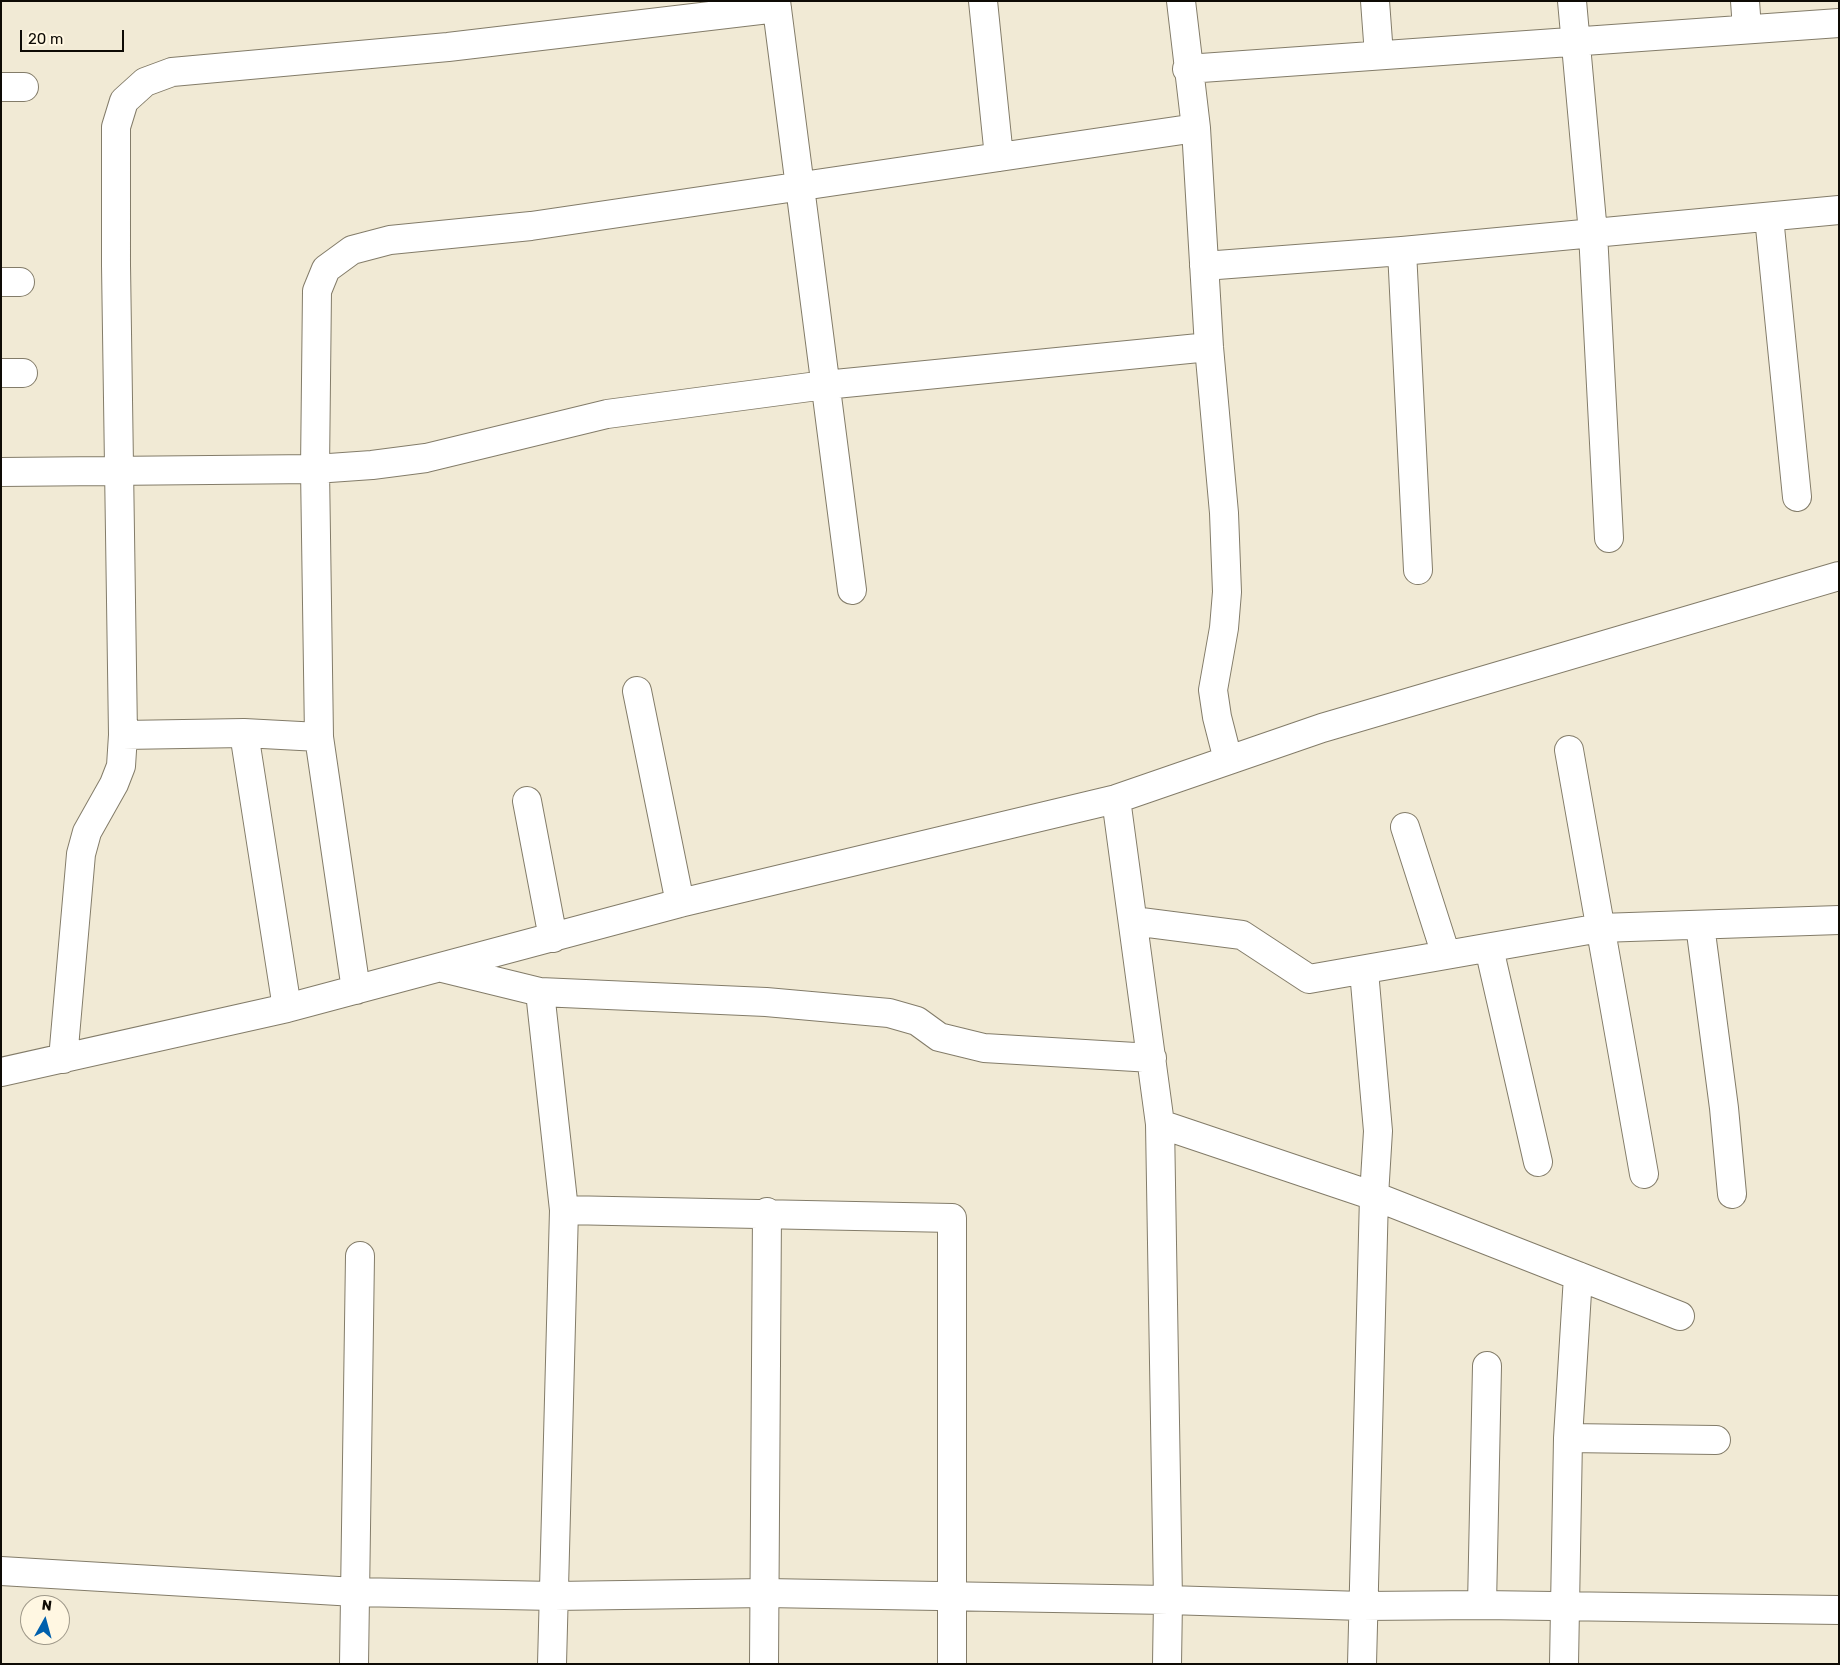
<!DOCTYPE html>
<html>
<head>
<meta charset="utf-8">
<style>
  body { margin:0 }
  #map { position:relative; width:1840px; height:1665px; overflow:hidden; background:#f1ead5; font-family:Rubik,sans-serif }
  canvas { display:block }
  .frame { position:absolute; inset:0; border:2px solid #0e0b05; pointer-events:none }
  .north { position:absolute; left:20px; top:1595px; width:50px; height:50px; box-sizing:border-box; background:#fff7e2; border:1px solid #9f998a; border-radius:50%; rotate:7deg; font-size:14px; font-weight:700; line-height:20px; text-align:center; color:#0e0b05 }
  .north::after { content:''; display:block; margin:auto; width:18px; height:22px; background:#0060ad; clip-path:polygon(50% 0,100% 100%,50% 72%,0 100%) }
  .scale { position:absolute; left:20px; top:30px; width:104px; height:22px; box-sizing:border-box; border:2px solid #0e0b05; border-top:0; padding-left:6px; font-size:15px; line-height:18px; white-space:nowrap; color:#0e0b05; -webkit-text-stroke:4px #fff7e2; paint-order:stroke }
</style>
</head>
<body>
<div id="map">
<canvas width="1840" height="1665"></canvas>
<div class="frame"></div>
<div class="north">N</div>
<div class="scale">20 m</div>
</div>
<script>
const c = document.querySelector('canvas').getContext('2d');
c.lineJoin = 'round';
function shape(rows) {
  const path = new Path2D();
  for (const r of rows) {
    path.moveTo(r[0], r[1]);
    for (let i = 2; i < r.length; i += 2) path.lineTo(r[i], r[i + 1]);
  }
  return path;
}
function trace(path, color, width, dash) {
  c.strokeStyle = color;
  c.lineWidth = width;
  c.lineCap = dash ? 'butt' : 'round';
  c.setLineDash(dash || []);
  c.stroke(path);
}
const minor = shape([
  [776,1,852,590],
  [983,1,999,157],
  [1181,1,1196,128,1209,347,1224,513,1227,592,1224,628,1213,690,1217,717,1228,760],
  [1375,1,1379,55],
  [1572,1,1593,233,1609,538],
  [1745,1,1747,29],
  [1187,69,1839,23],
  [1,87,24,87],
  [1769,217,1797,497],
  [1402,251,1418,570],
  [1204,266,1402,251,1839,210],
  [1,282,20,282],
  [1,373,23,373],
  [1,472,315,469,372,465,426,458,607,414,825,385,1209,347],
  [637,691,680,903],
  [244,733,287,1008],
  [123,735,244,733,319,737],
  [1569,750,1644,1174],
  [1116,799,1160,1124,1168,1600,1167,1664],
  [527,801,553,938],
  [1405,827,1446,955],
  [1133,921,1242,935,1309,979,1600,928,1839,920],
  [1700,925,1724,1108,1732,1194],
  [1489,948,1538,1162],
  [442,968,540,992,766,1002,889,1013,917,1021,939,1037,984,1048,1152,1058],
  [356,990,319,737,315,469,317,291,326,269,352,250,390,240,531,226,1196,128],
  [540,992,564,1210,552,1664],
  [63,1059,81,854,87,832,114,784,121,766,123,735,116,265,116,127,124,101,145,82,172,72,448,47,777,8],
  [1,1072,287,1008,680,903,1116,799,1322,728,1839,576],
  [1160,1124,1374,1196,1680,1316],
  [564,1210,952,1218,952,1664],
  [1568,1438,1716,1440],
  [1,1571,355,1592,554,1596,766,1593,1168,1600,1362,1606,1482,1605,1839,1610],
  [1482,1605,1487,1366],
  [354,1664,360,1256],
  [764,1664,767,1212],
  [1362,1664,1374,1196,1378,1131,1364,971],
  [1564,1664,1568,1438,1578,1276]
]);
trace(minor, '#837c69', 30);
trace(minor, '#fff', 28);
</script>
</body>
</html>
